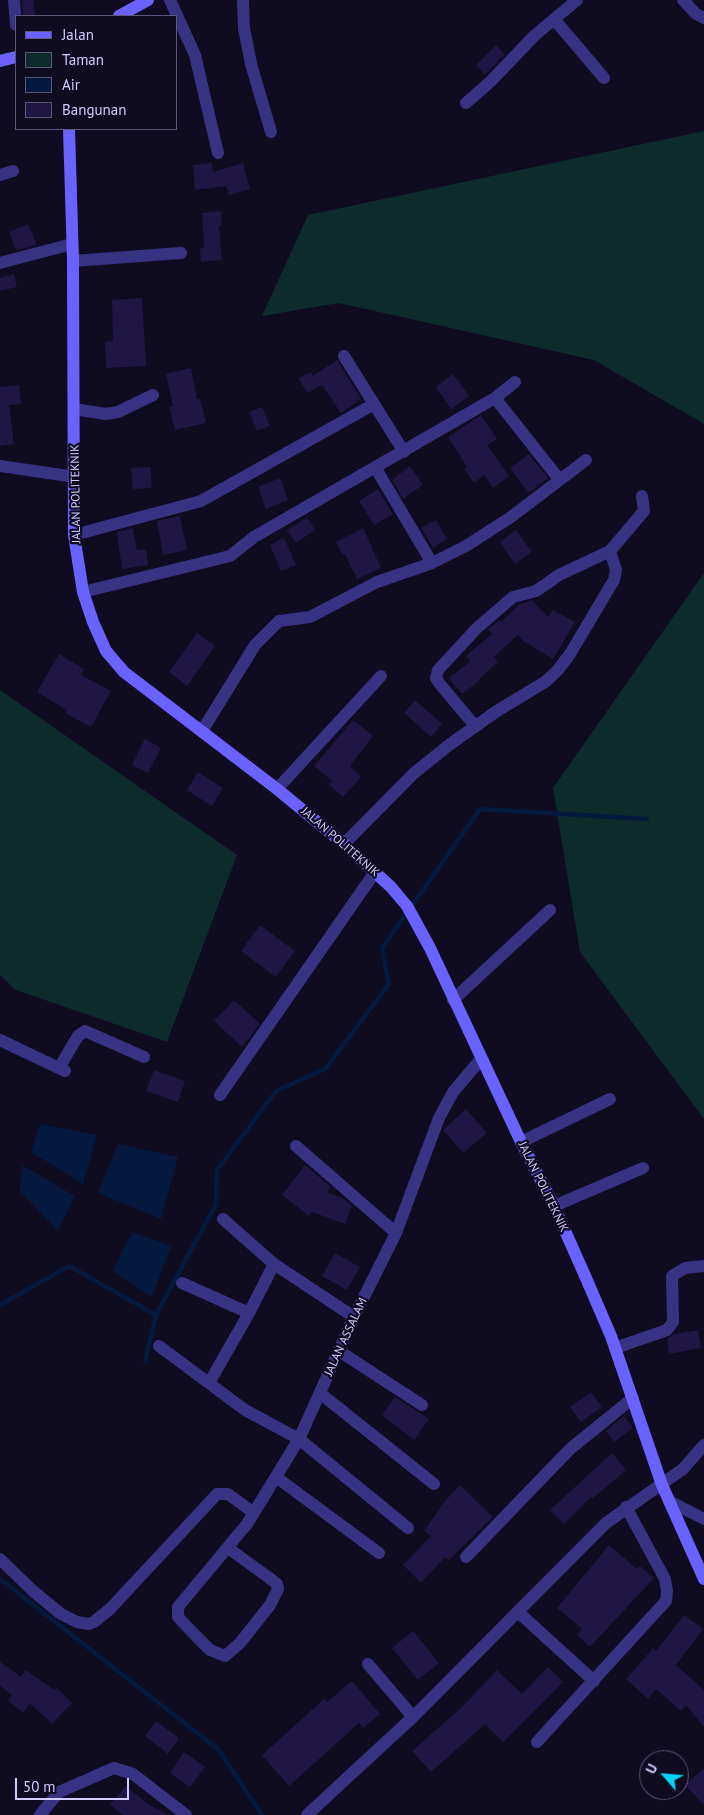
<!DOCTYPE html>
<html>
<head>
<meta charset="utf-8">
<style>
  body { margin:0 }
  #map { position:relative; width:704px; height:1815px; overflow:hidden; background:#0f0b21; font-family:"PT Sans",sans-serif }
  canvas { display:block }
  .legend { position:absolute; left:15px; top:15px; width:162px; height:115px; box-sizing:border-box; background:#0f0b21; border:1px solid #5d587a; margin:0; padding:6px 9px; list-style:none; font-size:15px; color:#d2cbff }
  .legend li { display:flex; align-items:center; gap:10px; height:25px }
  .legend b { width:25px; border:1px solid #5d587a }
  .north { position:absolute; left:639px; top:1750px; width:50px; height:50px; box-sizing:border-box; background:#0f0b21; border:1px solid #5d587a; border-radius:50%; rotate:297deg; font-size:14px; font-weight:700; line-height:20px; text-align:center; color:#d2cbff }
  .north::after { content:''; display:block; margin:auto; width:18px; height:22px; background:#00d5f6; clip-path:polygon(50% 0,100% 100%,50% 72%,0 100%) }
  .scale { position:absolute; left:15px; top:1778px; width:114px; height:22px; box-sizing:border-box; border:2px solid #d2cbff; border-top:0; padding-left:6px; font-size:15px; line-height:18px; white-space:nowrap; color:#d2cbff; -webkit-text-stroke:4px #0f0b21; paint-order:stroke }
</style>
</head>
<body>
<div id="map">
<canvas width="704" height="1815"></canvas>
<ul class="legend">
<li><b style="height:6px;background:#6a62ff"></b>Jalan</li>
<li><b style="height:14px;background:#0e2b2b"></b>Taman</li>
<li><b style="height:14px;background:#05193f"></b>Air</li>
<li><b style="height:14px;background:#201643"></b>Bangunan</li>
</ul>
<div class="north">U</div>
<div class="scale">50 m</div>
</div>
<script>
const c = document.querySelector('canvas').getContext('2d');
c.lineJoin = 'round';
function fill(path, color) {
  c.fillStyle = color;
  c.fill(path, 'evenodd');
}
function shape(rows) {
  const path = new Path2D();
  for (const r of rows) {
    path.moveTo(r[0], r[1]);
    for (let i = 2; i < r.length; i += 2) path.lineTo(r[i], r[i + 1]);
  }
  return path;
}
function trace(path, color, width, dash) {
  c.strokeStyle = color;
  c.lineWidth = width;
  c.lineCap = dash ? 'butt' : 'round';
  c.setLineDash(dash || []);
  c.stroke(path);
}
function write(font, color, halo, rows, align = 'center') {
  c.font = font + ' "PT Sans",sans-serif';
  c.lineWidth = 4.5;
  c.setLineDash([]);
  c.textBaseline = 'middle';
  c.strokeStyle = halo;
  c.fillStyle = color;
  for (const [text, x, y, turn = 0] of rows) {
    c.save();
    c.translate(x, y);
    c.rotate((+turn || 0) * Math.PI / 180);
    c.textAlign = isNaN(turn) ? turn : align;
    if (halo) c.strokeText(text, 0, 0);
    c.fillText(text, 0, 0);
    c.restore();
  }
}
fill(shape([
  [704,131,704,424,594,360,339,303,262,316,308,215],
  [704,573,704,1119,580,952,553,788],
  [0,690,237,855,167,1042,16,990,0,975]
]), '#0e2b2b');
fill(shape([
  [40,1124,97,1135,83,1184,31,1152],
  [118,1144,178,1157,161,1219,98,1193],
  [22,1165,75,1196,58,1231,20,1191],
  [132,1232,171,1246,152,1297,113,1271]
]), '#05193f');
trace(shape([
  [0,1305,69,1266,156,1315],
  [145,1361,156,1315,216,1204,217,1170,276,1091,325,1069,389,984,382,948,480,809,647,819],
  [0,1579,219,1750,262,1815]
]), '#05193f', 4.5);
fill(shape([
  [22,0,33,0,35,16,23,16],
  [496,45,505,54,485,75,476,65],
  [212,163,213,172,243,163,250,189,229,195,226,186,195,190,193,165],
  [221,211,222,226,219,226,222,260,201,262,200,248,204,248,202,213],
  [28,224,37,245,16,250,9,232],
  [14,274,17,287,0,291,0,278],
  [142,298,146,366,106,368,105,342,113,341,112,300],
  [337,360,361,399,341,413,322,385,307,393,299,378,311,372,313,376],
  [191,368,197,399,200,399,206,423,175,430,169,407,173,406,166,374],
  [453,374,469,396,451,409,436,387],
  [19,385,21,404,9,405,14,444,0,446,0,387],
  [262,407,270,426,257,431,249,412],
  [481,415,497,439,487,445,509,476,493,488,484,475,474,483,464,469,467,467,448,437],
  [529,454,548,478,528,493,510,468],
  [410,466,423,485,403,499,392,480],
  [150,467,152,488,133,489,131,468],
  [280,478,288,500,266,509,258,487],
  [378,489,393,514,374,525,359,501],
  [180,516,187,550,163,555,157,521],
  [307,517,315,530,296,543,287,530],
  [436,520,447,539,433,548,421,528],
  [133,528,137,550,146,549,148,565,122,569,117,532],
  [363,528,381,568,357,579,345,554,343,555,336,542],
  [516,530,532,552,515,564,500,542],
  [284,538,296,565,281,571,270,545],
  [532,600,548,617,553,610,575,622,553,659,523,641,518,635,494,657,498,662,479,679,480,680,462,694,449,678,471,661,466,656,492,634,488,629,499,620,501,622,520,604],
  [197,633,215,646,187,686,169,672],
  [59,654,84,669,81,675,111,691,91,727,65,713,67,710,37,692],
  [415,700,442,724,431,737,404,713],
  [353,720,373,736,350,766,361,777,343,797,328,784,332,781,314,766],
  [145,739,161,748,148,773,132,765],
  [198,772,223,788,212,806,187,790],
  [260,925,295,951,276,977,241,951],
  [234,1000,260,1024,242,1047,214,1021],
  [154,1070,185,1081,178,1102,146,1091],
  [466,1109,487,1133,463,1153,443,1130],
  [305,1165,331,1187,327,1192,344,1199,352,1206,345,1224,312,1212,309,1216,282,1195],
  [335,1253,360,1267,347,1290,322,1276],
  [698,1330,701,1348,669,1354,667,1339,674,1334],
  [591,1392,602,1407,581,1422,570,1407],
  [395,1397,429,1419,414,1440,382,1415],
  [624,1416,633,1428,614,1442,606,1431],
  [612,1453,626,1470,593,1498,591,1497,564,1524,550,1510],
  [460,1485,493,1517,449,1560,445,1557,421,1583,403,1565,431,1536,424,1531,444,1502],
  [609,1545,637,1569,640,1566,654,1578,590,1647,577,1635,582,1629,557,1608],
  [684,1615,703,1629,676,1665,704,1690,704,1727,686,1705,681,1711,656,1689,648,1699,626,1679,653,1648,656,1651],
  [413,1631,439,1663,418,1680,392,1648],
  [0,1662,21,1677,25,1670,55,1690,57,1688,72,1703,52,1724,30,1703,23,1713,8,1701,12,1695,0,1686],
  [548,1667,563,1682,503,1742,485,1724,431,1772,412,1751,462,1707,497,1670,522,1694],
  [352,1681,380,1714,363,1728,359,1723,289,1786,262,1755,324,1699,327,1702],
  [156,1721,179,1738,168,1754,145,1736],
  [184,1752,205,1767,190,1787,170,1773],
  [704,1768,704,1805,685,1785],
  [126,1786,148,1804,168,1815,123,1815,110,1805]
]), '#201643');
trace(shape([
  [14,0,16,25],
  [170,0,195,55,218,153],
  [243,0,244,28,251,64,271,132],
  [683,0,696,14,704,18],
  [554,19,604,78],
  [466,103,491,81,534,36,577,0],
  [0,175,13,171],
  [73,261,181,253],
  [0,263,72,244],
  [344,356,404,452],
  [495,398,559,479],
  [74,409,106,414,118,412,153,395],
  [0,466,75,477],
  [375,467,432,563],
  [74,535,201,501,374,404],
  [83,592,230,556,254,537,495,398,515,382],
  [475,726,439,683,436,678,438,670,477,628,513,597,536,591,559,575,610,551,644,511,642,496],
  [202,731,255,645,279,621,310,617,377,582,432,563,466,546,511,517,586,460],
  [277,789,381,676],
  [344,844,413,774,449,745,497,711,545,682,557,671,570,654,614,580,616,570,610,551],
  [453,1000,550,910],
  [0,1040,65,1071],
  [59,1068,78,1036,85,1031,144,1057],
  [220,1095,375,872],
  [521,1142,610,1099],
  [296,1146,396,1233],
  [554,1206,643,1168],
  [223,1219,274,1264,354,1317],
  [182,1283,249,1313],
  [159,1346,245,1410,299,1439,408,1528],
  [615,1348,667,1330,673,1322,672,1276,685,1268,704,1266],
  [339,1351,422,1405],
  [209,1383,249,1313,274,1264],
  [321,1394,434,1484],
  [276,1477,379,1553],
  [669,1501,704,1519],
  [228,1548,268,1577,277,1584,278,1589,270,1605,240,1643,225,1656,210,1650,194,1634,178,1617,178,1607,247,1524,299,1439,354,1317,396,1233,439,1118,453,1092,481,1059],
  [466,1557,570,1449,633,1398],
  [0,1559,33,1591,61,1614,77,1622,89,1624,94,1622,110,1609,217,1494,228,1494,254,1513],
  [518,1612,594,1681],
  [368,1664,413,1717],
  [537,1742,666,1601,667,1591,665,1579,626,1507],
  [40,1815,59,1792,114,1768,133,1774,186,1815],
  [307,1815,413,1717,606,1523,683,1469,704,1445]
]), '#383283', 12);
trace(shape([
  [119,16,148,0],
  [0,61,16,57],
  [69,129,73,261,74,535,83,592,93,622,106,651,124,672,277,789,344,844,391,887,407,906,430,948,521,1142,554,1206,586,1278,611,1336,662,1485,704,1579]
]), '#6a62ff', 12);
write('12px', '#d2cbff', '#0f0b21', [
  ["JALAN POLITEKNIK",76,494,-91],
  ["JALAN POLITEKNIK",340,842,41],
  ["JALAN POLITEKNIK",543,1187,64],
  ["JALAN ASSALAM",346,1337,-65]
]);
</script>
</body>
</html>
